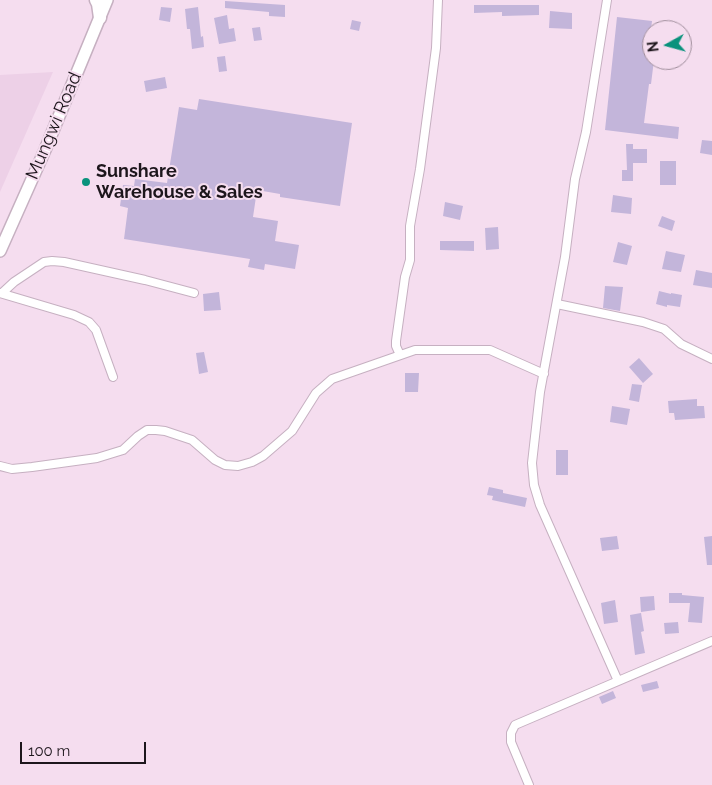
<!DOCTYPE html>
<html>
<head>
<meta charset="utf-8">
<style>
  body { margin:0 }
  #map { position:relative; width:712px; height:785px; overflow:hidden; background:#f5ddef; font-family:Raleway,sans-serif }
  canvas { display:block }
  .north { position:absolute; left:642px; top:20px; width:50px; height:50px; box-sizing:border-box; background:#f5ddef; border:1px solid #9f8d9b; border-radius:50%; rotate:263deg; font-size:14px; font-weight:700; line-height:20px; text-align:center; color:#1d161c }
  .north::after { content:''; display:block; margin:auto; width:18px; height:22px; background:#09927c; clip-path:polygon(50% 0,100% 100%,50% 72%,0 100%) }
  .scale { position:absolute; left:20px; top:742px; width:126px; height:22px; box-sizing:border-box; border:2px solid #1d161c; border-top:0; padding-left:6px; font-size:15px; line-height:18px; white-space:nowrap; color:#1d161c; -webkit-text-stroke:4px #f5ddef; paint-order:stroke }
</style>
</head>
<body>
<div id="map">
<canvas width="712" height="785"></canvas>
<div class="north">N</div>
<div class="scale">100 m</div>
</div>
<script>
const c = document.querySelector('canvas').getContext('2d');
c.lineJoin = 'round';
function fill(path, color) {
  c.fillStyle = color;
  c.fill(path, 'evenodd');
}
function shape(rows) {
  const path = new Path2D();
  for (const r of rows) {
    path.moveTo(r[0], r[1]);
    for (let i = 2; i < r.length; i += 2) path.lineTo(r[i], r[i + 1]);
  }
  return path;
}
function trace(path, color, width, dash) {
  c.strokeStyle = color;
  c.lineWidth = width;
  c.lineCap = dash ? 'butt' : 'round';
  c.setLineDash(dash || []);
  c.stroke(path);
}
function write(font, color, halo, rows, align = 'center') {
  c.font = font + ' Raleway,sans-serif';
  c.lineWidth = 4;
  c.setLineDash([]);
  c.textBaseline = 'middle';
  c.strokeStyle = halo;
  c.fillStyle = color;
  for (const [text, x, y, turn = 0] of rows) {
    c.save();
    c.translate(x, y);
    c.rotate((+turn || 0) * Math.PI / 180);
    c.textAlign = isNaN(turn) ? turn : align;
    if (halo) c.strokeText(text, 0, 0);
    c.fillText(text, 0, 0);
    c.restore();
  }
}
fill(shape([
  [53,72,0,192,0,75]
]), '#edd0e7');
fill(shape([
  [225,1,285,5,285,17,269,16,269,12,225,8],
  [474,5,539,5,539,15,502,16,502,12,474,13],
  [161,7,172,8,170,22,159,20],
  [198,7,201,37,203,36,204,47,192,49,190,29,187,29,185,9],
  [550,11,572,13,572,29,549,28],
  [227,15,229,29,234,28,236,41,219,44,214,18],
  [617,17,652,21,649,45,652,46,652,60,654,60,651,84,649,84,644,123,679,127,678,139,605,130],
  [352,20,361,22,359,31,350,29],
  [260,27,262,40,254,41,252,28],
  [225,56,227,71,219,72,217,57],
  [165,77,167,88,146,92,144,81],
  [199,99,352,123,340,206,280,197,280,194,257,190,253,217,278,221,275,241,299,245,295,269,265,264,264,270,248,267,250,259,124,239,128,208,120,206,123,185,134,186,135,179,167,183,179,107,197,110],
  [702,140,712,141,712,155,700,153],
  [626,144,633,144,633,149,647,149,647,163,633,163,633,181,622,181,622,170,627,170],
  [660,161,676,161,676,185,660,185],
  [613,195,632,198,631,214,611,212],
  [445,202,463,206,460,220,443,216],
  [662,216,675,221,672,231,658,226],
  [498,227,499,249,486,250,485,228],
  [440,241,474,241,474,251,440,250],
  [618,242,632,246,627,265,613,262],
  [666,251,685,255,681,272,662,269],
  [696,270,712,273,712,288,693,285],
  [605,286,623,287,620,311,603,308],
  [659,291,671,294,671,293,682,295,680,307,667,305,667,307,656,304],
  [219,292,221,310,204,311,203,294],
  [204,352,208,372,199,374,196,353],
  [639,358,653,374,643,383,629,367],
  [405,373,419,373,418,392,405,392],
  [632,384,642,385,639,402,629,400],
  [697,399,697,406,704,406,705,418,675,420,674,413,669,413,668,401],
  [612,406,630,409,627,425,610,422],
  [556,450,568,450,568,475,556,475],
  [489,487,503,490,503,493,527,498,525,507,492,500,493,496,487,495],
  [617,536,619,549,602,551,600,538],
  [712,536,712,565,707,565,704,537],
  [669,593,682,593,682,595,704,597,702,623,688,622,690,603,669,603],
  [654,596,655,610,641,612,640,597],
  [615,600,618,622,604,624,601,603],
  [641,613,644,631,641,632,645,653,635,655,630,615],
  [678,622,679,633,665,634,664,623],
  [657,681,659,688,643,692,641,685],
  [613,691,616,698,602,704,599,697]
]), '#c3b5da');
const street = shape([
  [607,0,586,132,575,179,565,257,540,392,532,463,534,485,540,505,618,681],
  [0,293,74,315,89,322,96,330,113,377],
  [2,293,14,282,44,262,52,261,64,262,145,280,194,293],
  [557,304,643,322,664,329,681,344,712,359],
  [400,355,396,346,396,341,405,277,410,260,410,226,420,169,436,48,438,0],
  [0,466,12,469,32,467,97,458,123,450,138,436,147,430,156,430,165,431,192,440,215,460,225,465,238,466,252,462,263,456,292,431,316,393,332,379,415,350,490,350,544,374],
  [529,785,511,742,511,733,515,725,712,641]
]);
const secondary = shape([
  [0,251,45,150,107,0]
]);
const primary = shape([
  [96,0,98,4,100,18]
]);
trace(street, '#c6b0c1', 10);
trace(secondary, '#c6b0c1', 14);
trace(primary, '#c6b0c1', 15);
trace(street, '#fff', 8);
trace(secondary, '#fff', 11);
trace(primary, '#fff', 12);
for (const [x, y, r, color] of [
  [86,182,5,"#09927c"]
]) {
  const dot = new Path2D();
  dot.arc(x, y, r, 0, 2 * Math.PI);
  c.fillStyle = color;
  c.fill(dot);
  trace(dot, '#f5ddef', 2);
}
write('18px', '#1d161c', '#f5ddef', [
  ["Mungwi Road",54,126,-67]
]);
write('bold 18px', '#1d161c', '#f5ddef', [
  ["Sunshare",96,172],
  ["Warehouse & Sales",96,193]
], 'left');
</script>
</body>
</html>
